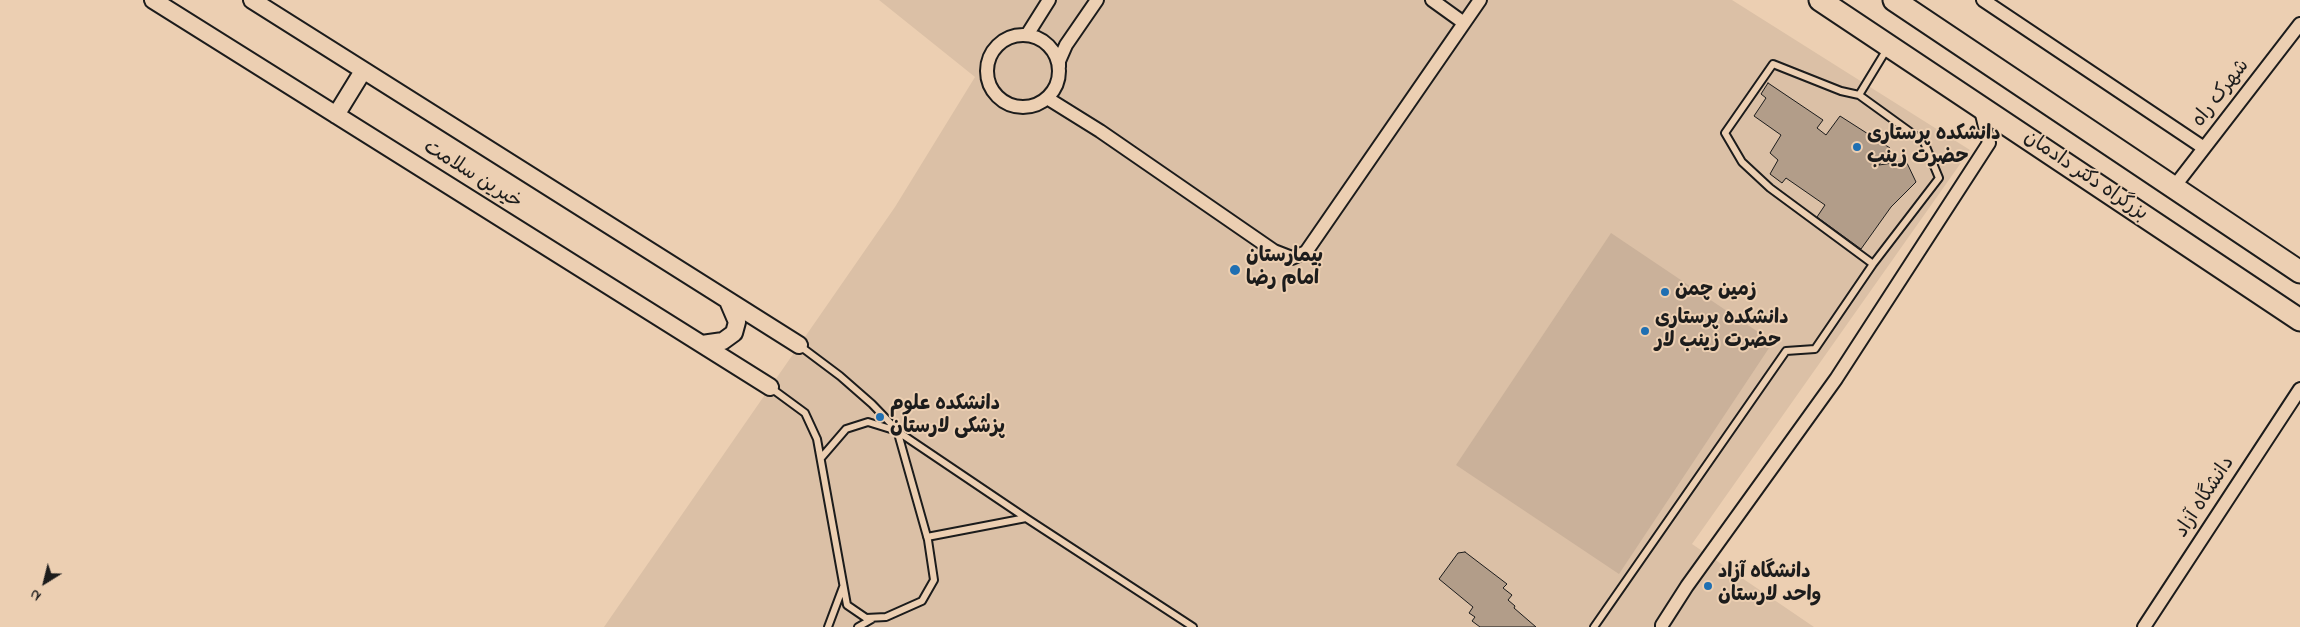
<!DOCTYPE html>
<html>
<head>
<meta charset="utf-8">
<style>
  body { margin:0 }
  #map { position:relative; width:2300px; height:627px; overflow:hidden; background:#eccfb2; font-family:"Indie Flower",sans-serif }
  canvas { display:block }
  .north { position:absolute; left:20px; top:557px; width:50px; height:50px; -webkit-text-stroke:4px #eccfb2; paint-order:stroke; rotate:216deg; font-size:14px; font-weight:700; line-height:20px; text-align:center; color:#1c1c1c }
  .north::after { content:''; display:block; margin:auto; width:18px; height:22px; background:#1c1c1c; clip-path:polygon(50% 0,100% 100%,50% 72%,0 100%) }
</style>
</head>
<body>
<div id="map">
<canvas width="2300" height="627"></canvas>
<div class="north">N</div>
</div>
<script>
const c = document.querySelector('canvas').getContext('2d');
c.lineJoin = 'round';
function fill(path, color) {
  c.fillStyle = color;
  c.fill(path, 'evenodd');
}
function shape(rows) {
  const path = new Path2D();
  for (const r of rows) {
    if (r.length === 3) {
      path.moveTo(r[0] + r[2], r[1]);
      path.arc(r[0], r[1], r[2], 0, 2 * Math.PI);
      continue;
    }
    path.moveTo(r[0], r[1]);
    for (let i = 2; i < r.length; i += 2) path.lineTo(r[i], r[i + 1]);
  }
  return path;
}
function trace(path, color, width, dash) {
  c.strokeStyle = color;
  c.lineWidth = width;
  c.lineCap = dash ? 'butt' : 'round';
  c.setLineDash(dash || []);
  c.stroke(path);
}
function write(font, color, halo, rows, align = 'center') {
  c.font = font + ' "Indie Flower","Playpen Sans Arabic",sans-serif';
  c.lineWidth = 4;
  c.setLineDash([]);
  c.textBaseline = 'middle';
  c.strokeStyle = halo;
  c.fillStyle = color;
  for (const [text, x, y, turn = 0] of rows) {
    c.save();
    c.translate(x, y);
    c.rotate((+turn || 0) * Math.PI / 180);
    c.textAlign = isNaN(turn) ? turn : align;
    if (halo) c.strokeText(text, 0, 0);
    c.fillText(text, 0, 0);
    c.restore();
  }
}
fill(shape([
  [879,0,1732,0,1970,150,1692,544,1814,627,604,627,895,207,975,77]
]), '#dbc0a6');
fill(shape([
  [1611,233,1773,342,1619,574,1456,465]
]), '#cab19a');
const building = shape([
  [1768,83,1823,120,1817,128,1826,135,1840,116,1890,148,1879,165,1906,161,1916,182,1891,207,1861,249,1817,217,1825,205,1786,178,1782,183,1770,174,1778,160,1770,153,1781,135,1754,116,1766,98,1761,94,1768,83],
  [1465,552,1507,584,1503,588,1512,595,1508,600,1515,606,1514,608,1536,627,1480,627,1472,621,1475,617,1469,613,1473,607,1439,579,1458,553,1465,552]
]);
fill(building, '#b29d89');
trace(building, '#1c1c1c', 1);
const service = shape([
  [1873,264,1770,188,1742,162,1725,133,1773,64,1841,91,1859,95,1887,49],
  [771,388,805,413,817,439,847,605,866,618,886,617,922,601,934,580,928,540,897,430,872,404,840,376,800,346],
  [821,458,846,429,868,422,897,431,1026,518,927,537],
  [1026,518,1193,627],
  [828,627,843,587],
  [858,627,872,619],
  [1594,627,1786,351,1815,349,1873,264,1939,178,1924,142,1859,95]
]);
const minor = shape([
  [1432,0,1464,23],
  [1983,0,2204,148],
  [1023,71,36],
  [1027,35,1049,0],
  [1059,67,1059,61,1066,45,1097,0],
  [1047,98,1100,131,1274,251,1292,258,1306,252,1480,0],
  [2174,187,2300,24],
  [1662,627,1662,625,1687,586,1836,379,1989,143,1980,106],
  [2144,627,2300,389]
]);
const tertiary = shape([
  [153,0,770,387],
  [252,0,799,345],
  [336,115,363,71],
  [702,344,723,341,734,333,737,322,728,301]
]);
const trunk = shape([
  [1820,0,2300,320],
  [1894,0,2300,272]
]);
trace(service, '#1c1c1c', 10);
trace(minor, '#1c1c1c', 16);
trace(tertiary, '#1c1c1c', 20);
trace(trunk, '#1c1c1c', 25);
trace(service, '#eccfb2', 6);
trace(minor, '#eccfb2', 12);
trace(tertiary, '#eccfb2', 16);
trace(trunk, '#eccfb2', 21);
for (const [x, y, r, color] of [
  [1857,147,5,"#1f6fb2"],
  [1235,270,6,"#1f6fb2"],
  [1665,292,5,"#1f6fb2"],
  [1645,331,5,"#1f6fb2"],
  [880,417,5,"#1f6fb2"],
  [1708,586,5,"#1f6fb2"]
]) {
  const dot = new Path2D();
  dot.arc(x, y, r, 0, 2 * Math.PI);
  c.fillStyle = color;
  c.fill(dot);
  trace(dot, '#eccfb2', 2);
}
write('20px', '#1c1c1c', '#eccfb2', [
  ["شهرک راه",2222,94,-52],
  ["خیرین سلامت",472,176,32],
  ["بزرگراه دکتر دادمان",2085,177,34],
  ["دانشگاه آزاد",2206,498,-57]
]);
write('bold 20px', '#1c1c1c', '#eccfb2', [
  ["دانشکده پرستاری",1867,136],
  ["حضرت زینب",1867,159],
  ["بیمارستان",1246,258],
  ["امام رضا",1246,281],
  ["زمین چمن",1675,292],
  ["دانشکده پرستاری",1655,320],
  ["حضرت زینب لار",1655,343],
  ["دانشکده علوم",890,406],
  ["پزشکی لارستان",890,429],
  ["دانشگاه آزاد",1718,574],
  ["واحد لارستان",1718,597]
], 'left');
</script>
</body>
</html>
